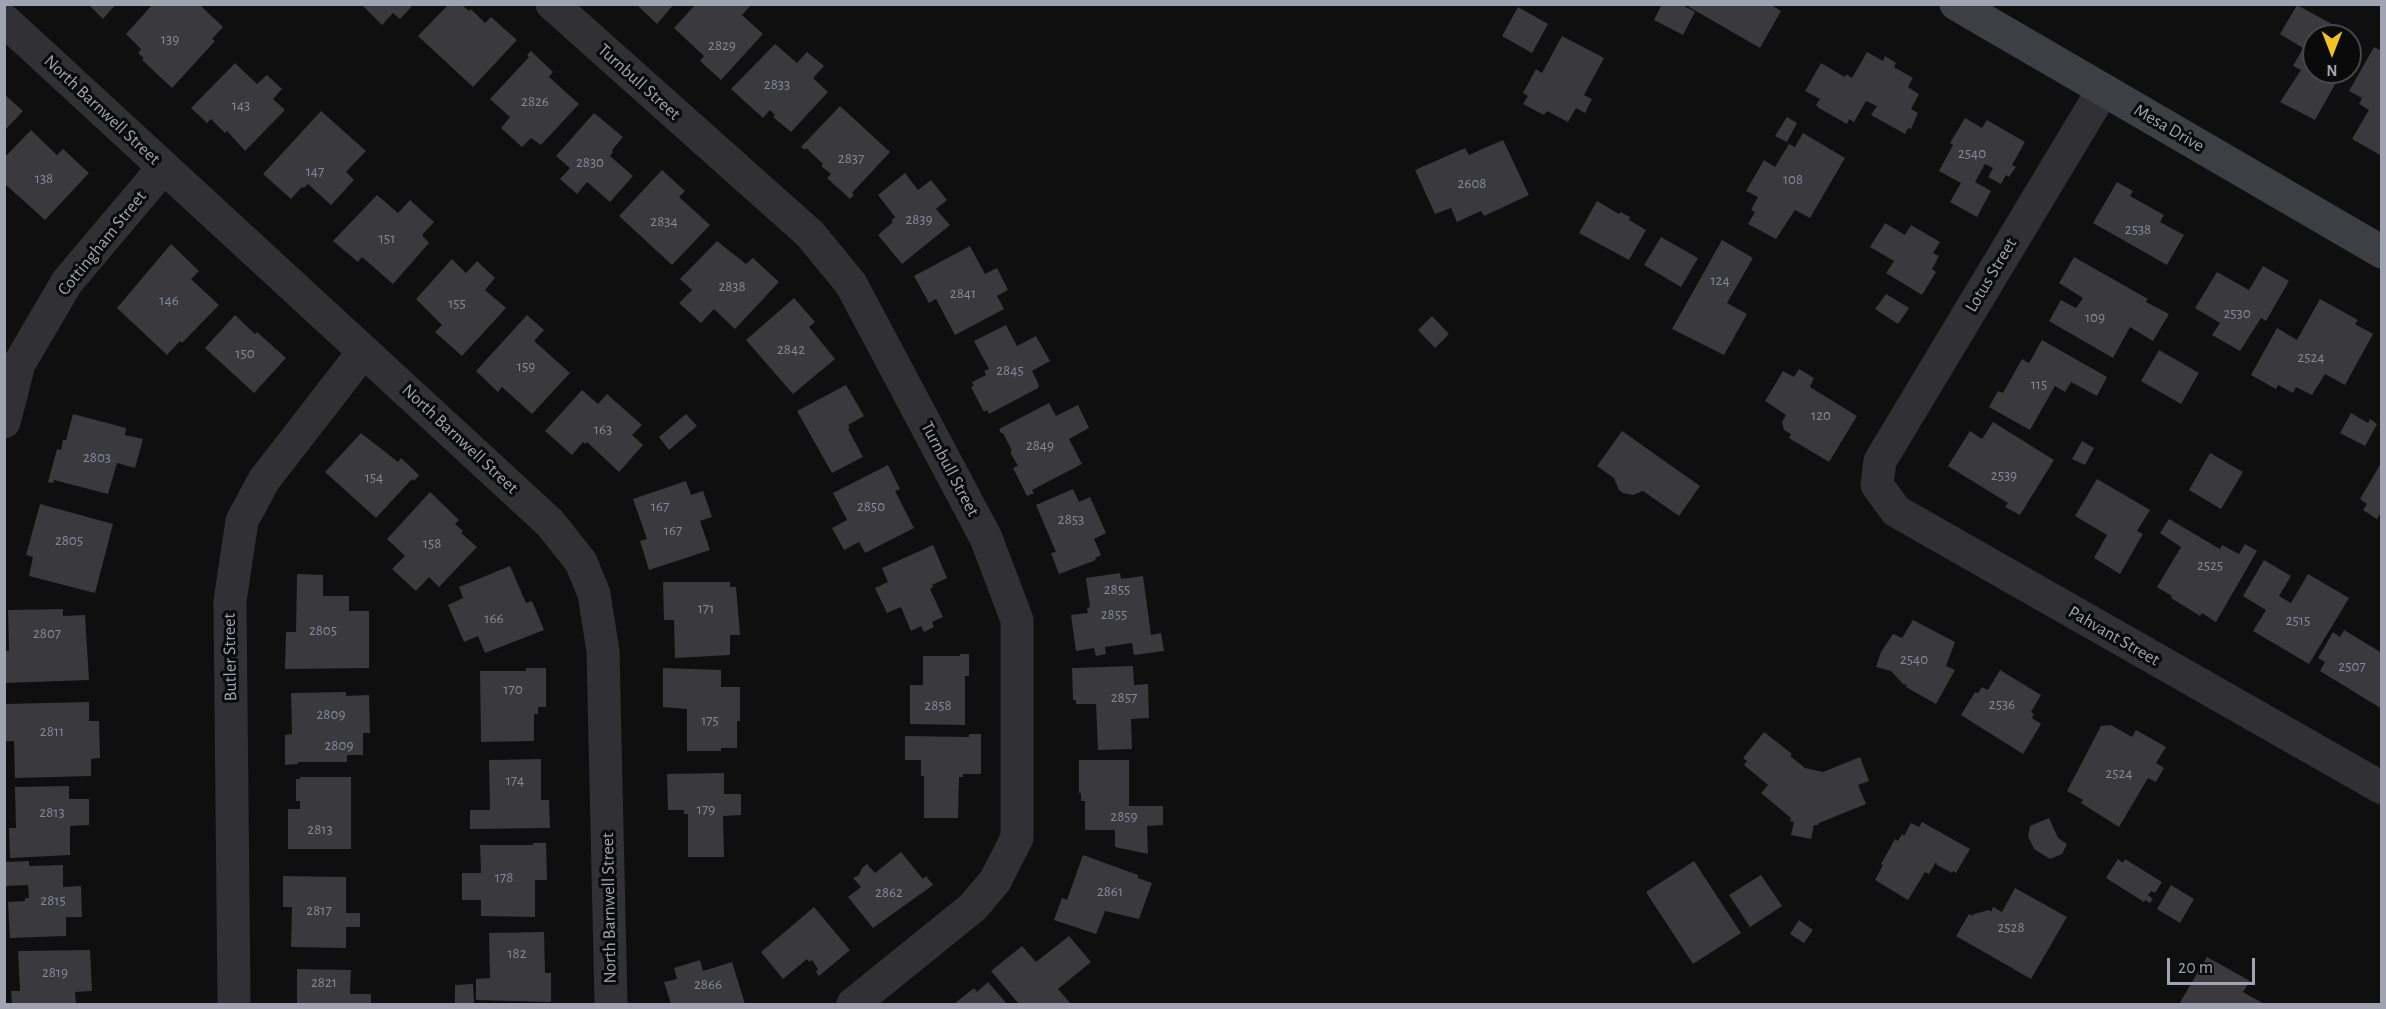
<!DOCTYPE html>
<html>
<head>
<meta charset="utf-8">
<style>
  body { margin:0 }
  #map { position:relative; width:2386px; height:1009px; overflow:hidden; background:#0f0f10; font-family:"Alegreya Sans",sans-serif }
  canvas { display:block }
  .frame { position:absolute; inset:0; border:6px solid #a0a3b2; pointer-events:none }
  .north { position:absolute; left:2302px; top:24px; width:60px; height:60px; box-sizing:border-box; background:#0a0a0b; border:2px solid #46474e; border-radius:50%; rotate:180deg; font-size:16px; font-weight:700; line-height:24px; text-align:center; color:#a0a3b2 }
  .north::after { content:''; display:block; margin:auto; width:21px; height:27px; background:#f2c225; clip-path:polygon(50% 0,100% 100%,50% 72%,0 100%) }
  .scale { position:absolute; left:2167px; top:958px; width:88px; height:27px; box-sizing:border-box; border:3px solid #a0a3b2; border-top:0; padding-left:8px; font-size:18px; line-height:21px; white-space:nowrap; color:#a0a3b2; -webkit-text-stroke:4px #0a0a0b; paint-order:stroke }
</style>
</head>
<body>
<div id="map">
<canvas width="2386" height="1009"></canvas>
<div class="frame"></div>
<div class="north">N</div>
<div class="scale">20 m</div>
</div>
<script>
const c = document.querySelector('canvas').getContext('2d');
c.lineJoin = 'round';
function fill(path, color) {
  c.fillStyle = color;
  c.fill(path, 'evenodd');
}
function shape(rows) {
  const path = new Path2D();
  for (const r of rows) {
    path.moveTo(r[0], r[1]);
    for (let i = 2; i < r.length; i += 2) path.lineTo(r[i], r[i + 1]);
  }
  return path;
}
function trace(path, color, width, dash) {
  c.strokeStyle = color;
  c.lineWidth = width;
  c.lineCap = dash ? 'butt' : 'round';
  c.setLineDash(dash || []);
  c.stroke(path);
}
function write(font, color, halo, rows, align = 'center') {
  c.font = font + ' "Alegreya Sans",sans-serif';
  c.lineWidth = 6;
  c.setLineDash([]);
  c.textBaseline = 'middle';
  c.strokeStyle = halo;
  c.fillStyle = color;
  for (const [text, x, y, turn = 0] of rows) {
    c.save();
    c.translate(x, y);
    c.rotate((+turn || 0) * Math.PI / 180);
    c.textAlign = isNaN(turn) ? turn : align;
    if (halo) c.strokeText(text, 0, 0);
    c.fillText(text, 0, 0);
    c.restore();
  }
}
fill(shape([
  [88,4,116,4,103,19],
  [153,4,199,4,223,27,212,39,215,41,172,88,142,60,144,58,138,53,141,49,126,34],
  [361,4,414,4,400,19,393,13,382,25],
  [449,4,461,4,469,11,471,9,485,23,491,17,517,40,473,87,418,36],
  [636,4,674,4,657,24],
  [696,4,752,4,742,15,763,34,721,80,700,61,704,56,674,28],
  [1662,4,1680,4,1695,12,1683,35,1654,20],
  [1690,4,1770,4,1781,11,1760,48,1689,7],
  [2297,5,2343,30,2339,36,2314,36,2314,72,2342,72,2315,120,2280,102,2301,70,2293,66,2303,48,2280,34],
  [1518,7,1548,24,1532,53,1502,36],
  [1562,36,1604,58,1584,95,1592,99,1585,113,1576,108,1568,122,1547,111,1544,115,1523,104,1528,96,1523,93,1536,69,1542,73],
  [775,44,797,63,807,52,824,66,813,78,828,92,791,132,773,117,775,115,770,110,763,118,731,89],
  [2374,47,2382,51,2382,156,2352,139,2369,110,2359,104,2362,98,2349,91],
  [531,51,553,72,549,77,579,104,541,145,531,138,522,147,501,128,510,117,490,99,529,57,527,55],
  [1867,52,1883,61,1885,56,1896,63,1894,67,1913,78,1908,87,1919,94,1911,109,1918,113,1911,129,1908,128,1905,134,1871,115,1877,106,1866,101,1854,122,1849,119,1847,124,1819,108,1816,105,1820,99,1805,91,1821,63,1845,77,1846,74,1852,78],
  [235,63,257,84,267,75,282,89,273,99,285,110,245,151,227,131,225,133,211,119,207,123,191,108],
  [4,94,23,111,4,131],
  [840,106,890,152,852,193,854,195,850,199,827,178,831,174,821,166,823,164,806,148,805,150,801,147],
  [321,111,366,151,346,172,354,180,331,205,308,184,304,188,302,187,291,199,263,174],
  [594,113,623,137,612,150,613,152,610,156,633,176,610,202,587,182,577,194,560,179,570,168,556,156],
  [1787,117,1797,123,1787,142,1775,136],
  [1965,118,1982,128,1987,120,2025,142,2012,165,2016,167,2009,177,2006,175,2001,184,1988,177,1993,168,1985,164,1975,182,1991,191,1977,217,1950,202,1961,183,1939,171,1953,145,1950,143],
  [31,130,57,155,63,149,89,173,45,220,4,183,4,158],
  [1803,133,1845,158,1810,218,1795,210,1776,239,1748,224,1755,212,1751,210,1758,197,1746,191,1764,160,1775,167,1789,144,1795,147],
  [1503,140,1529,195,1484,216,1481,211,1457,222,1451,208,1435,214,1415,170,1465,148,1469,155],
  [662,170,685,191,679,197,710,225,672,265,619,216],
  [905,173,918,190,931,180,947,200,936,209,950,225,902,264,878,235,893,222,891,221,895,217,878,195],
  [2117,182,2133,191,2130,196,2164,215,2160,222,2184,235,2167,265,2093,223],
  [377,195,398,213,410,200,434,222,422,235,429,243,393,284,362,257,358,262,333,241],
  [1597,201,1619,214,1620,212,1630,217,1629,220,1646,230,1629,260,1579,233],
  [1885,223,1905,235,1911,225,1940,242,1933,253,1939,256,1932,269,1936,272,1922,295,1886,273,1894,261,1870,247],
  [1661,237,1698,258,1681,287,1644,265],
  [1722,240,1753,258,1727,303,1747,314,1724,355,1672,329],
  [717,241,746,264,753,258,779,282,735,329,714,309,701,323,679,303,692,290,680,279],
  [171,244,199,271,191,279,219,305,182,343,180,341,167,355,117,308],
  [970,246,985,274,997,268,1008,290,997,296,1004,309,955,335,936,299,929,303,914,276],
  [2074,257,2148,299,2146,302,2169,314,2153,341,2130,327,2113,358,2049,321,2061,300,2076,308,2083,298,2059,283],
  [452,259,466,273,477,261,495,278,485,290,506,308,462,356,435,332,442,325,416,299],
  [2263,266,2289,281,2266,321,2261,318,2240,351,2212,335,2220,323,2195,308,2217,272,2249,290],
  [1886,294,1909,308,1898,324,1875,309],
  [794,298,815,322,809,327,835,359,793,394,746,340],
  [2320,299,2358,320,2355,324,2373,334,2345,385,2325,374,2312,395,2296,387,2293,393,2278,385,2276,389,2251,375,2277,328,2297,340],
  [235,315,255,334,257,332,286,358,254,393,205,348],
  [527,315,544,330,534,341,570,373,532,414,502,387,498,392,476,371],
  [1432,316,1449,334,1435,348,1418,330],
  [1006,325,1017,346,1036,336,1050,361,1032,371,1039,385,1038,388,989,414,987,410,984,412,971,387,974,386,972,382,986,375,984,371,989,369,974,341],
  [2042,340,2107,377,2097,396,2071,382,2065,392,2055,386,2030,430,1989,407,1998,391,2003,393,2022,359,2029,363],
  [2159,350,2199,373,2181,404,2141,381],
  [1799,369,1814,378,1810,387,1857,416,1829,462,1789,438,1791,434,1784,430,1782,422,1786,415,1765,401,1783,371,1794,377],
  [846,385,864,416,848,425,850,428,848,429,863,457,832,473,797,411],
  [582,390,598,404,607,394,642,425,632,435,643,445,619,472,587,442,585,444,583,442,572,455,545,431],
  [1049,403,1056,416,1078,405,1089,428,1069,439,1082,464,1032,490,1034,493,1027,496,1013,468,1018,466,1010,452,1012,451,1003,433,1001,433,999,429],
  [2351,413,2368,423,2370,419,2377,424,2365,446,2340,433],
  [73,414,126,428,125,435,143,439,135,468,117,463,108,494,54,480,53,483,48,482,57,449,61,450,63,440,66,440],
  [686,414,697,426,669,450,659,437],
  [1993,422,2054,460,2020,515,2005,507,2008,503,1948,466,1970,431,1982,439],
  [1622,431,1700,486,1679,516,1643,491,1633,495,1623,493,1619,490,1614,478,1597,466],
  [361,433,398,462,401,458,419,475,414,481,412,479,376,518,325,472],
  [2082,441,2094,448,2085,465,2072,459],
  [2210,453,2243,472,2221,509,2189,490],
  [888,465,900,489,895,491,914,528,865,553,859,542,844,550,832,528,847,520,833,493],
  [2380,465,2382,511,2377,519,2363,510,2367,504,2360,499],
  [2097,479,2150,510,2137,531,2143,534,2120,574,2094,558,2107,535,2075,516],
  [686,481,691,495,703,491,712,517,700,521,710,550,649,570,640,541,647,539,633,499],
  [1073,489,1079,502,1090,497,1106,533,1094,539,1101,555,1095,558,1096,560,1059,574,1051,553,1056,552,1036,505],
  [430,492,459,520,455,524,463,531,461,533,477,547,439,587,429,577,416,591,392,569,405,556,387,539],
  [40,504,113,524,95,593,29,576,33,557,26,555],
  [2169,519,2220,549,2222,545,2239,554,2245,544,2257,551,2216,622,2202,613,2200,616,2171,598,2172,596,2157,587,2181,547,2160,533],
  [933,545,947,578,932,585,933,587,930,589,943,617,932,622,934,627,924,632,921,626,911,631,901,607,887,613,875,588,888,582,882,568],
  [2264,560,2291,576,2279,596,2291,603,2308,574,2349,598,2309,664,2253,631,2266,610,2243,596],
  [510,566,526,603,532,601,544,630,485,653,478,636,464,642,448,605,463,598,459,587],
  [1120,573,1121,579,1143,576,1151,635,1161,633,1164,651,1134,655,1132,643,1105,647,1106,654,1096,656,1094,648,1076,651,1071,615,1088,613,1087,608,1090,607,1086,578],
  [297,574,323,575,323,596,349,596,349,611,369,611,369,668,285,669,286,632,296,632],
  [663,582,730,582,730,587,736,587,740,635,730,635,730,655,675,658,674,620,664,620],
  [63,609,63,616,85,615,89,680,4,683,4,651,9,651,8,610],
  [1913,620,1955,642,1946,666,1955,670,1936,704,1906,687,1907,685,1903,684,1891,671,1876,667,1881,652,1893,634,1902,638],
  [2344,630,2382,653,2382,709,2320,671,2325,662,2318,658,2333,632,2340,637],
  [960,654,969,654,969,676,965,676,965,725,910,724,910,685,923,685,923,656,960,656],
  [1133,666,1134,685,1148,684,1149,718,1131,719,1132,749,1098,750,1096,704,1076,704,1076,700,1073,700,1072,668],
  [526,668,546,668,546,707,538,707,538,714,534,714,534,741,481,742,480,671,526,671],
  [663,668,721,670,721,687,740,687,740,721,737,721,737,748,721,748,721,751,687,751,687,709,663,707],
  [2000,670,2041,695,2031,712,2034,714,2032,718,2041,724,2023,754,1961,715,1975,692,1978,693,1982,687,1988,690],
  [346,692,346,696,369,695,370,733,363,733,363,755,347,755,347,762,298,762,298,764,285,765,285,735,292,734,291,693],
  [89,702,89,721,99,721,100,758,91,759,91,776,15,778,14,741,4,741,4,704],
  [2111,725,2132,737,2136,730,2166,747,2156,763,2164,768,2156,782,2148,778,2119,827,2081,803,2083,800,2067,791,2101,726],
  [1764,732,1792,754,1790,756,1805,768,1823,772,1860,757,1869,781,1858,785,1866,804,1819,823,1818,825,1814,825,1811,839,1791,835,1794,822,1790,821,1791,818,1761,793,1768,785,1744,765,1747,761,1743,758],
  [969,734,981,734,981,774,963,774,963,777,959,777,958,818,924,818,924,776,921,776,921,760,905,760,905,736,969,737],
  [541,759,541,800,549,800,550,828,470,829,470,810,490,810,489,760],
  [1079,760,1129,760,1129,806,1163,806,1163,825,1147,826,1148,854,1115,847,1115,830,1085,830,1085,801,1081,801,1081,793,1079,793],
  [724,773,724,794,741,794,741,815,723,816,724,857,688,857,688,814,684,814,684,810,668,810,667,774],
  [300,777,351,777,351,849,288,849,288,809,300,809,300,801,296,801,296,779,300,779],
  [69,786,69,799,89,799,89,825,70,826,70,855,10,858,9,828,16,828,15,787],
  [2049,818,2058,838,2067,844,2062,854,2050,859,2034,849,2028,836,2030,826],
  [1922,822,1970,849,1956,873,1953,871,1952,873,1937,865,1936,862,1929,874,1925,872,1908,900,1875,880,1883,865,1881,864,1895,839,1898,841,1902,834,1904,836,1911,823,1919,827],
  [533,843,546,843,547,880,535,880,535,917,481,916,481,900,462,900,462,873,481,873,480,845,533,845],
  [901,852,923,879,926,876,933,885,873,928,848,897,861,887,853,878,859,875,862,868,867,864,875,873],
  [1083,855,1138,875,1138,878,1152,883,1139,919,1105,911,1096,934,1054,920,1062,898,1067,900],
  [2118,859,2123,863,2125,859,2162,882,2155,893,2151,891,2148,895,2153,899,2150,903,2145,900,2144,902,2106,878],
  [29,861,29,866,63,865,63,887,81,886,82,917,66,917,66,936,10,938,8,902,25,901,25,898,29,898,28,885,4,886,4,862],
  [1694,861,1741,933,1693,964,1646,892],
  [1761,875,1782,906,1750,927,1729,895],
  [283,876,346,877,346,913,360,913,360,927,346,927,346,948,291,947,292,907,283,907],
  [2171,885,2194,899,2180,923,2157,909],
  [2015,888,2067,917,2031,979,1956,936,1969,914,1973,916,1974,914,1989,910,1991,912,1993,907,2002,912],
  [814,907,850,950,819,976,816,972,818,969,812,960,809,962,807,959,783,979,761,952],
  [1799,920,1813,930,1804,943,1790,934],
  [544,932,545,973,551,973,551,1002,476,1000,476,979,490,978,489,933],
  [1069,936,1091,962,1058,989,1071,1004,1019,1004,991,971,1022,946,1036,962],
  [90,950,92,991,75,992,76,1004,12,1004,11,991,20,991,18,951],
  [2207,957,2250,981,2243,992,2264,1004,2179,1004],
  [700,960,703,971,732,962,745,1004,671,1004,664,982,677,979,674,968],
  [297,969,351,970,350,994,371,994,371,1004,297,1004],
  [988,982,1007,1004,954,1004,974,988,977,992],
  [473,984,474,1003,455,1004,455,985]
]), '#39393e');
trace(shape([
  [552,4,810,234,851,284,986,538,1017,620,1017,838,995,881,973,907,853,1004],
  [4,20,550,523,581,562,594,594,603,651,611,1004],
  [2103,90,1880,461,1877,485,1896,511,2382,788],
  [4,422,19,364,67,282,164,167],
  [234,1004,230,601,242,521,264,480,364,351]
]), '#303035', 33);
trace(shape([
  [1956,4,2382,252]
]), '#3e3f45', 33);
write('15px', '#868895', null, [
  ["139",170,39],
  ["2829",722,45],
  ["2833",777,84],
  ["2826",535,101],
  ["143",241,105],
  ["2540",1972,153],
  ["2837",851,158],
  ["2830",590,162],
  ["147",315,171],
  ["138",44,178],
  ["108",1793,179],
  ["2608",1472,183],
  ["2839",919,219],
  ["2834",664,221],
  ["2538",2138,229],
  ["151",387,238],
  ["124",1720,280],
  ["2838",732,286],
  ["2841",963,293],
  ["146",169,300],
  ["155",457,303],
  ["2530",2237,313],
  ["109",2095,317],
  ["2842",791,349],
  ["150",245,353],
  ["2524",2311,357],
  ["159",526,366],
  ["2845",1010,370],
  ["115",2039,384],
  ["120",1821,415],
  ["163",603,429],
  ["2849",1040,445],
  ["2803",97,457],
  ["2539",2004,475],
  ["154",374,477],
  ["167",660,506],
  ["2850",871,506],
  ["2853",1071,519],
  ["167",673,530],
  ["2805",69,540],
  ["158",432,543],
  ["2525",2210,565],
  ["2855",1117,589],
  ["171",706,608],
  ["2855",1114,614],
  ["166",494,618],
  ["2515",2298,620],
  ["2805",323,630],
  ["2807",47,633],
  ["2540",1914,659],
  ["2507",2352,666],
  ["170",513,689],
  ["2857",1124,697],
  ["2536",2002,704],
  ["2858",938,705],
  ["2809",331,714],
  ["175",710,720],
  ["2811",52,731],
  ["2809",339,745],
  ["2524",2119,773],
  ["174",515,780],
  ["179",706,809],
  ["2813",52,812],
  ["2859",1124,816],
  ["2813",320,829],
  ["178",504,877],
  ["2861",1110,891],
  ["2862",889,892],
  ["2815",53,900],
  ["2817",319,910],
  ["2528",2011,927],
  ["182",517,953],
  ["2819",55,972],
  ["2821",324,982],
  ["2866",708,984]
]);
write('18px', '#a0a3b2', '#0a0a0b', [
  ["Turnbull Street",639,82,42],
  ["North Barnwell Street",102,110,43],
  ["Mesa Drive",2169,128,30],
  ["Cottingham Street",102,243,-51],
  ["Lotus Street",1991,275,-59],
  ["North Barnwell Street",460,439,43],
  ["Turnbull Street",950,469,62],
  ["Pahvant Street",2114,636,30],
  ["Butler Street",230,657,-91],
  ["North Barnwell Street",609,908,-91]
]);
</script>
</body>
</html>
